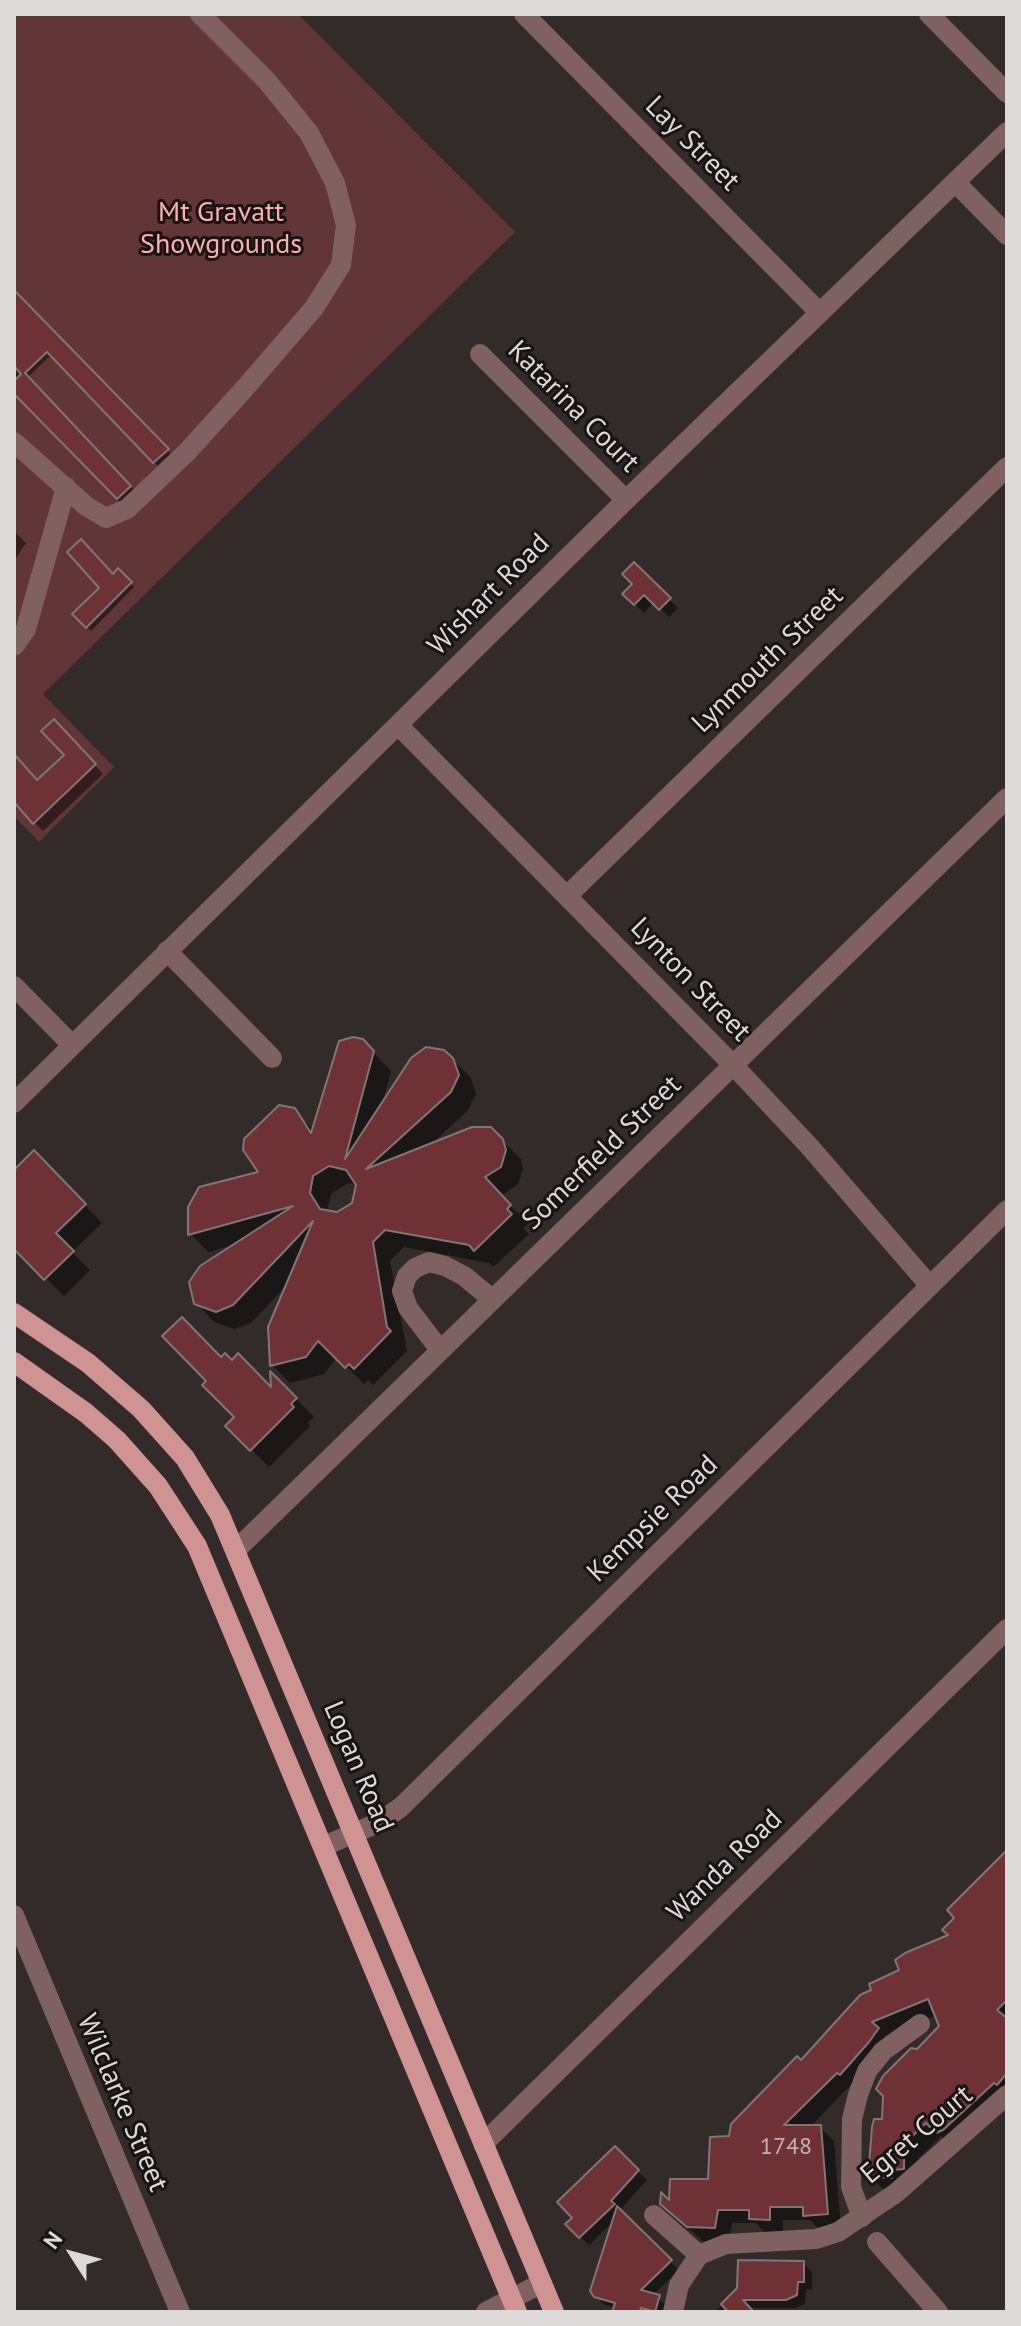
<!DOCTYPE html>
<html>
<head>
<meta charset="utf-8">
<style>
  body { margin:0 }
  #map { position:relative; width:1021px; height:2326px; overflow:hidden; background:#322b2a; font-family:"PT Sans",sans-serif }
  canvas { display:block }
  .frame { position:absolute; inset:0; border:16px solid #ded9d9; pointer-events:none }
  .north { position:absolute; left:32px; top:2214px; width:80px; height:80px; -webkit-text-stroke:6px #181414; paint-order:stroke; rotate:306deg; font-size:22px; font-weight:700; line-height:32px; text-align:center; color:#ded9d9 }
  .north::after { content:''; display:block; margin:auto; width:28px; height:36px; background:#ded9d9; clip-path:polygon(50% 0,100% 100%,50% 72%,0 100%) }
</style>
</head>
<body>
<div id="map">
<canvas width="1021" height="2326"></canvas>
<div class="frame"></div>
<div class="north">N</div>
</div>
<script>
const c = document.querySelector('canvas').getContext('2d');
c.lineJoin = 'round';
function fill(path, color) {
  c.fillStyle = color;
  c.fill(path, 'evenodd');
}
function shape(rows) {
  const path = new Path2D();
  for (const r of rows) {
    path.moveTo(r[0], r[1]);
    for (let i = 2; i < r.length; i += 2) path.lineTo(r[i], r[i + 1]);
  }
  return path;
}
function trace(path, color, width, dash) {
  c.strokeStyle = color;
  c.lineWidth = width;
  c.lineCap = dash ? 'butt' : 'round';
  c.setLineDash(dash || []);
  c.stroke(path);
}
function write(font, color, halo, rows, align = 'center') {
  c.font = font + ' "PT Sans",sans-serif';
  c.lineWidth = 6;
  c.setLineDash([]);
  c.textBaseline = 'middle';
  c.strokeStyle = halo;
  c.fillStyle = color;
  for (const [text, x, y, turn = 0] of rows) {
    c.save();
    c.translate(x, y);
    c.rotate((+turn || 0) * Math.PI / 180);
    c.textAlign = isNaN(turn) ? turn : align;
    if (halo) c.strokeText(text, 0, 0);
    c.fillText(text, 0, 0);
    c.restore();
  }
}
fill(shape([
  [14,14,298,14,515,232,43,694,114,767,39,842,14,816]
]), '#603636');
fill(shape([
  [14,292,171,454,158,466,52,354,27,378,134,490,120,502,14,393],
  [14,531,26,543,14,561],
  [634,565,678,608,669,617,654,602,644,613,625,594,635,584],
  [118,571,134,587,91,631,75,614],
  [63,730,103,774,43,831,14,801,14,758,37,782,66,755],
  [362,1041,391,1071,382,1105,452,1059,471,1078,476,1094,468,1110,429,1146,490,1129,521,1159,523,1169,518,1184,501,1196,528,1224,523,1228,529,1234,493,1267,489,1263,404,1247,390,1261,407,1351,373,1385,368,1380,364,1384,337,1357,324,1374,290,1383,272,1365,288,1284,251,1323,235,1329,214,1322,196,1303,235,1245,208,1252,191,1234,193,1197,201,1189,261,1174,294,1110,314,1131],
  [348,1183,358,1185,354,1204,338,1215,327,1212,331,1194],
  [34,1153,102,1223,72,1252,90,1270,64,1296,14,1246,14,1173],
  [221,1359,274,1392,273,1376,314,1417,308,1423,310,1426,269,1467,228,1426,237,1417],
  [1007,1855,1007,2098,951,2146,941,2136,918,2159,917,2182,884,2190,870,2176,884,2121,917,2051,941,2027,937,2015,884,2036,891,2043,810,2127,820,2127,834,2141,841,2228,819,2229,810,2220,783,2220,783,2233,765,2233,756,2223,732,2223,729,2241,703,2241,677,2218,671,2205,710,2182,731,2138,801,2063,901,1971,951,1936],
  [615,2149,647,2180,619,2211,679,2270,653,2295,668,2306,666,2312,615,2312,616,2308,605,2305,595,2296,614,2221,589,2245,568,2224],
  [803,2263,812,2272,812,2290,806,2289,805,2304,795,2308,748,2308,752,2312,715,2312,739,2289]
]), '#0007');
const building = shape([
  [14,290,169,449,153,463,47,352,25,373,131,486,117,499,14,394,14,381,21,374,14,366,14,290],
  [81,539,113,574,118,568,132,582,86,628,72,614,99,588,67,552,81,539],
  [634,562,671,598,659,610,644,595,634,605,622,594,632,584,622,574,634,562],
  [54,719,96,764,33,824,14,802,14,754,37,780,64,755,41,731,54,719],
  [353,1037,363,1039,374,1051,345,1159,411,1058,426,1047,444,1050,453,1058,459,1075,451,1092,366,1169,472,1127,491,1127,503,1139,506,1150,501,1167,485,1177,511,1205,507,1209,512,1214,474,1251,469,1245,385,1230,373,1242,387,1327,391,1331,354,1369,349,1364,345,1368,318,1341,306,1357,270,1366,268,1327,313,1221,233,1305,216,1312,194,1304,189,1282,200,1266,293,1206,188,1235,188,1207,199,1187,258,1172,243,1150,244,1139,279,1105,295,1108,311,1133,339,1041,353,1037],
  [329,1166,346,1170,356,1185,352,1203,337,1212,320,1209,310,1193,313,1176,329,1166],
  [34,1150,86,1204,56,1233,74,1251,44,1280,14,1249,14,1170,34,1150],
  [182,1317,221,1357,225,1353,232,1360,238,1353,271,1387,270,1371,297,1398,291,1404,294,1407,250,1451,225,1426,234,1417,202,1385,206,1381,162,1336,182,1317],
  [1007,1850,1007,2000,997,2010,1007,2018,1007,2073,997,2085,994,2083,943,2130,936,2133,926,2123,904,2144,904,2169,892,2170,892,2178,868,2177,872,2127,874,2119,882,2119,883,2096,876,2089,883,2076,911,2048,917,2049,939,2026,928,1999,872,2022,879,2028,869,2042,840,2075,837,2073,784,2125,821,2125,828,2214,803,2216,803,2207,770,2207,770,2220,749,2219,749,2210,718,2210,715,2228,687,2227,660,2204,661,2192,669,2200,670,2179,708,2179,710,2137,729,2136,731,2124,797,2056,801,2060,860,1995,871,1990,869,1984,899,1970,895,1960,905,1953,948,1935,942,1930,954,1918,947,1910,1007,1850],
  [615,2146,639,2170,611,2201,615,2204,579,2238,565,2224,572,2218,557,2202,615,2146],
  [617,2206,672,2260,641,2290,660,2295,655,2312,641,2308,640,2312,612,2312,615,2303,594,2297,590,2291,617,2206],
  [738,2260,804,2261,804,2282,798,2282,797,2295,786,2300,743,2300,754,2312,728,2312,721,2304,737,2288,738,2260]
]);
fill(building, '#6f3234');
trace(building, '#7f7676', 2);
trace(shape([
  [524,14,820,313],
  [929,14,1007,93],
  [956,183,1007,235],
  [480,354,626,500],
  [14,442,86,506,106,518,127,509,187,452,245,388,314,308,341,265,346,225,335,183,309,133,267,81,200,14],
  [14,646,26,629,66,487],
  [398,725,733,1065,809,1146,930,1286],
  [569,894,1007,467],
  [167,951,272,1058],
  [14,986,72,1045],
  [14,1103,626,500,1007,132],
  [440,1350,408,1308,402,1291,407,1276,415,1268,429,1262,445,1266,464,1276,492,1299],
  [237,1549,1007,798],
  [324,1846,380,1822,401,1807,1007,1210],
  [14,1915,180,2312],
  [483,2144,1007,1629],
  [654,2215,699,2255],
  [862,2217,851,2187,852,2119,858,2095,867,2071,883,2051,920,2024],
  [877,2242,938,2312],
  [486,2312,542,2283],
  [673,2312,679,2285,699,2255,726,2244,816,2239,838,2232,896,2193,1007,2095]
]), '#7e6160', 20);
trace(shape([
  [14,1313,88,1363,141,1409,185,1458,220,1515,554,2312],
  [14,1362,86,1413,117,1440,158,1486,197,1546,517,2312]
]), '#cf9391', 20);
write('24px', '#c2afb0', null, [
  ["1748",786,2147]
]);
write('28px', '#ded9d9', '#181414', [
  ["Lay Street",692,144,45],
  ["Katarina Court",573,407,45],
  ["Wishart Road",489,595,-45],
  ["Lynmouth Street",768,660,-44],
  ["Lynton Street",690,980,46],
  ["Somerfield Street",602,1153,-44],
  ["Kempsie Road",653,1519,-44],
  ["Logan Road",358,1767,67],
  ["Wanda Road",725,1866,-44],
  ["Wilclarke Street",122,2103,67],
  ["Egret Court",917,2135,-40]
]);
write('28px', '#feafad', '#181414', [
  ["Mt Gravatt",221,213],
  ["Showgrounds",221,245]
]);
</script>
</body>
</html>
